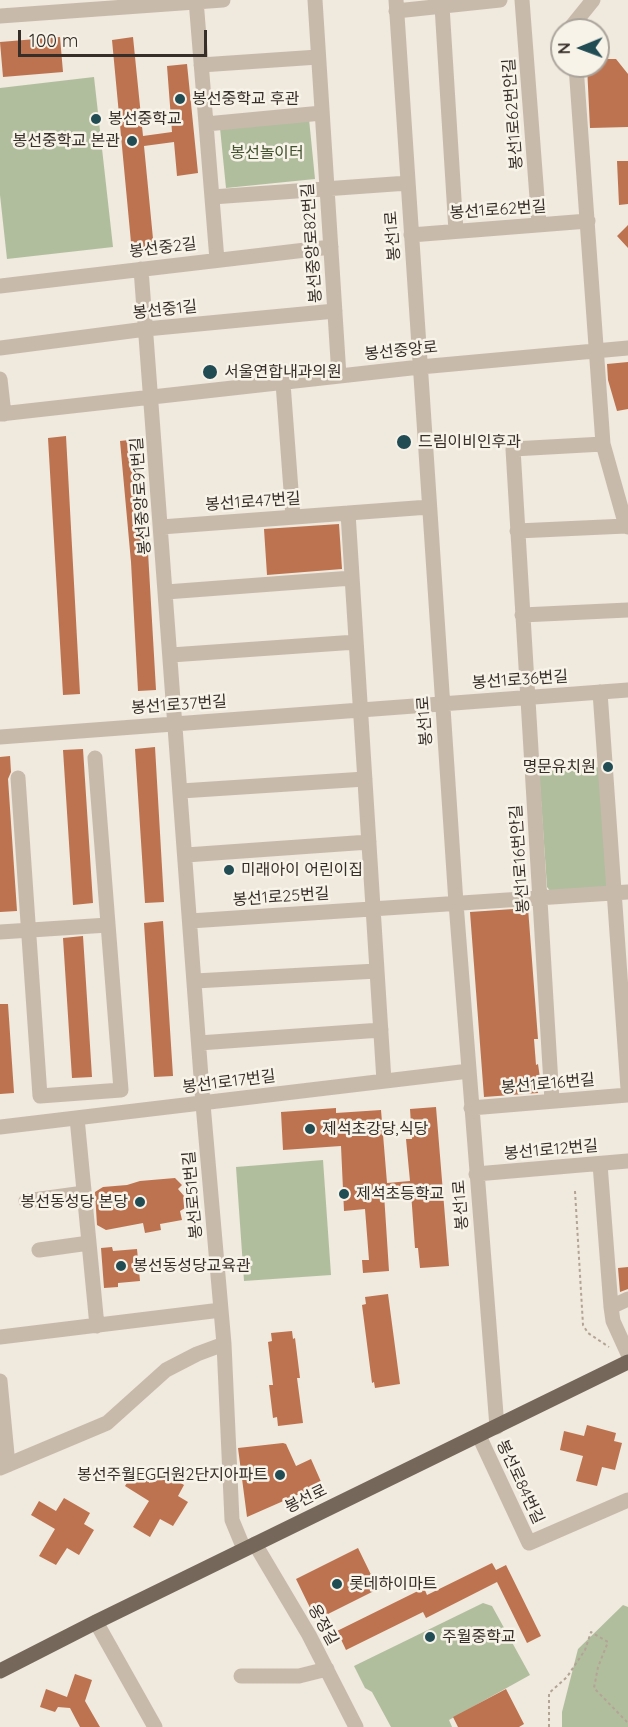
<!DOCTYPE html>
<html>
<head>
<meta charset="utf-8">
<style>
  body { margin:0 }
  #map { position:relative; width:628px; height:1727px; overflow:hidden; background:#f0e9dd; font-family:Quicksand,sans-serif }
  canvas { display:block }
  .north { position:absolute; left:550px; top:18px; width:60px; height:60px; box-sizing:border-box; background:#f8f3e9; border:2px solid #aaa49c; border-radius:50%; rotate:269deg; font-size:16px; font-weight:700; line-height:24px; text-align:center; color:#362e29 }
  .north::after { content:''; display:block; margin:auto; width:21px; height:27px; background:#214c54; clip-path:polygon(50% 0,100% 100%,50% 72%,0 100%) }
  .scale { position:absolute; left:18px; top:30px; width:189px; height:27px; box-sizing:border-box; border:3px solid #362e29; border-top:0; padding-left:8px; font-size:18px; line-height:21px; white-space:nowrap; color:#362e29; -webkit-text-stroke:4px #f8f3e9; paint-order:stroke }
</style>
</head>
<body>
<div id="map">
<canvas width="628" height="1727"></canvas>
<div class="north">N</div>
<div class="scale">100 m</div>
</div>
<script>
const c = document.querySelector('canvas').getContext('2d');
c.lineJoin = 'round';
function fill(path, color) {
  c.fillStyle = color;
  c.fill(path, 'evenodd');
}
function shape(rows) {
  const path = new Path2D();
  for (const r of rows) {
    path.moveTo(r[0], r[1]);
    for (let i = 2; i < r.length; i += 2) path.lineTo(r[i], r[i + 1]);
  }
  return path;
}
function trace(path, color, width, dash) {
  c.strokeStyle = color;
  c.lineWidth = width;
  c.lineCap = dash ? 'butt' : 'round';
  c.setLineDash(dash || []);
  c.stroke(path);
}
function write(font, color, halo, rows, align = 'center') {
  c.font = font + ' Quicksand,"Noto Sans KR",sans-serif';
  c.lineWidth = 5;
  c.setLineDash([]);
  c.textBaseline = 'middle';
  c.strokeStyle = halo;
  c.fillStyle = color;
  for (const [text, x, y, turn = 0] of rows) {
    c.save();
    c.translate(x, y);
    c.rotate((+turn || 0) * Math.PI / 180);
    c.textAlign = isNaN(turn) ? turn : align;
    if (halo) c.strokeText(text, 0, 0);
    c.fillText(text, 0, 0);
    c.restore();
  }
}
fill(shape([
  [94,77,113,247,7,259,0,195,0,88],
  [309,119,315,179,226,188,220,128],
  [601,767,609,889,552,893,547,887,539,771],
  [323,1160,331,1275,244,1281,236,1167],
  [483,1603,492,1606,530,1675,449,1720,452,1727,391,1727,372,1692,365,1688,354,1666],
  [623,1605,628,1607,628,1727,562,1727,562,1712,578,1649]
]), '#b1be9e');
fill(shape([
  [60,37,63,72,3,77,0,42],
  [133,37,143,136,172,132,167,66,187,64,198,173,177,176,174,142,144,146,154,249,132,253,112,40],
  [598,59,616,59,628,74,628,127,590,128,587,66,598,66],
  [617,161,628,161,628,204,619,205],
  [628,225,628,248,617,236],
  [628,362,628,409,617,411,608,380,607,364],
  [66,436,80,694,63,695,48,438],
  [138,439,148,552,156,690,138,691,131,562,120,441],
  [339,524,342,569,267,575,264,529],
  [155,747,164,902,145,903,135,749],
  [83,749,93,903,73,905,63,750],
  [10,756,11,772,8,779,17,911,0,912,0,757],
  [528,908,538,1039,534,1039,536,1065,538,1064,541,1085,538,1086,538,1093,484,1097,470,912],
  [163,921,173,1076,154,1077,144,923],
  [83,936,92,1077,72,1078,63,938],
  [0,1004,8,1004,14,1093,0,1094],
  [436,1107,449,1266,420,1268,418,1248,415,1248,411,1192,384,1194,389,1271,363,1273,362,1260,369,1260,365,1209,344,1211,341,1146,283,1150,281,1112,336,1108,336,1113,381,1110,387,1183,410,1181,406,1139,412,1139,410,1109],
  [175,1178,182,1185,178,1189,184,1196,185,1208,180,1211,182,1220,160,1224,161,1230,145,1233,143,1223,106,1230,97,1225,95,1192,103,1187,127,1185,140,1181],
  [112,1247,113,1251,137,1249,140,1281,118,1283,118,1287,104,1288,101,1248],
  [628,1267,628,1289,620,1292,618,1268],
  [388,1294,400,1384,375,1388,374,1382,372,1383,362,1305,366,1304,365,1297],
  [292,1331,293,1339,295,1338,300,1378,297,1378,303,1423,278,1426,277,1417,273,1418,269,1385,273,1385,268,1342,272,1341,271,1333],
  [587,1425,616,1433,614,1441,622,1443,615,1470,602,1467,597,1486,576,1481,583,1456,560,1450,564,1431,584,1436],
  [283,1443,286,1444,296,1466,311,1459,322,1484,247,1517,238,1448],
  [158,1469,184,1485,178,1496,188,1502,173,1526,160,1519,150,1537,133,1527,149,1501,125,1486,133,1473,150,1483],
  [64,1498,90,1513,84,1524,94,1530,79,1555,67,1548,56,1565,39,1556,55,1529,31,1515,39,1501,56,1511],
  [358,1548,378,1589,316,1620,296,1579],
  [492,1563,496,1570,506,1565,541,1636,527,1643,497,1582,426,1618,423,1612,346,1650,337,1631,424,1588,427,1595],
  [75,1674,92,1680,85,1701,100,1727,80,1727,70,1708,58,1707,55,1712,40,1707,46,1689,67,1697],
  [506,1689,524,1724,519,1727,458,1727,453,1717]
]), '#bd734f');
trace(shape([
  [575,1191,583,1325,588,1333,609,1347],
  [549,1727,549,1693,567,1677,585,1650,591,1632,608,1642,598,1667,594,1688,628,1723]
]), '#b3a494', 2, [3, 3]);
trace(shape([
  [196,0,217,260],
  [315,0,339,376],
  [396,0,456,903,497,1427],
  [522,0,539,224],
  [442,6,456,231],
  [396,11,500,0],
  [0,16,223,0],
  [573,30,572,26,593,0],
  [201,65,318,57],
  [576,66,603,444,626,526,628,527],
  [206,124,322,113],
  [212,197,408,183],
  [411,235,588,221],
  [141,269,203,1104,224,1344,232,1520,244,1549],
  [0,286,331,247],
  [0,348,146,329,335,311],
  [0,379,4,414],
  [283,383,293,517],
  [0,414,420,367,628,348],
  [348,513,384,1081],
  [161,527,429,507],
  [517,531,626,526],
  [166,592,352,578],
  [522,615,628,610],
  [171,655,356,642],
  [600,692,628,1089],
  [0,737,628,690],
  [18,778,40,1096,121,1090,95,758],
  [181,791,365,779],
  [186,855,369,842],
  [190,921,628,892],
  [0,932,108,925],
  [195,981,377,971],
  [199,1043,381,1030],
  [552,1101,513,449,603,444],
  [471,1108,628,1095],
  [77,1118,97,1326],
  [0,1127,469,1071],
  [600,1164,611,1307,613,1321,628,1354],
  [476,1174,628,1161],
  [26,1201,84,1193],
  [39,1250,89,1243],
  [611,1307,628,1299],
  [0,1337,221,1310],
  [0,1381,8,1465],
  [479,1436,529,1543,628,1500],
  [0,1468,107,1423,166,1370,197,1354,224,1344],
  [255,1544,309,1635,356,1727],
  [96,1622,155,1727],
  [241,1676,299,1676,327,1669]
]), '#c8baaa', 15);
trace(shape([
  [0,1671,96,1622,628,1362]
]), '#76675b', 15);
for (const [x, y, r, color] of [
  [180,99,6,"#214c54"],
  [96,119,6,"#214c54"],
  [132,141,6,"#214c54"],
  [210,372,8,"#214c54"],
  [404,442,8,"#214c54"],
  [608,767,6,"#214c54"],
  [229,870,6,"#214c54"],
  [310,1129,6,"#214c54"],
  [344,1194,6,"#214c54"],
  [140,1202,6,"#214c54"],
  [121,1266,6,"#214c54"],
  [280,1475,6,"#214c54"],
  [337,1584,6,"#214c54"],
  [430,1637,6,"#214c54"]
]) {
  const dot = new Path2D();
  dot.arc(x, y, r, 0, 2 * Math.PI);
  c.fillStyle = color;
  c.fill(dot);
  trace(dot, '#f8f3e9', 2);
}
write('16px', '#362e29', '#f8f3e9', [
  ["봉선중학교 후관",192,99],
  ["봉선중학교",108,119],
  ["봉선중학교 본관",120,141,"right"],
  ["서울연합내과의원",224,372],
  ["드림이비인후과",418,442],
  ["명문유치원",596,767,"right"],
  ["미래아이 어린이집",241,870],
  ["제석초강당,식당",322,1129],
  ["제석초등학교",356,1194],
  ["봉선동성당 본당",128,1202,"right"],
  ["봉선동성당교육관",133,1266],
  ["봉선주월EG더원2단지아파트",268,1475,"right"],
  ["롯데하이마트",349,1584],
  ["주월중학교",442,1637]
], 'left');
write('16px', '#362e29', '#f8f3e9', [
  ["봉선1로62번안길",513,114,-94],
  ["봉선1로62번길",498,210,-4],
  ["봉선1로",393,236,-94],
  ["봉선중앙로82번길",312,243,-94],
  ["봉선중2길",163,248,-7],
  ["봉선중1길",165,310,-6],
  ["봉선중앙로",401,351,-6],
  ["봉선중앙로91번길",141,496,-94],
  ["봉선1로47번길",253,502,-4],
  ["봉선1로36번길",520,680,-4],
  ["봉선1로37번길",179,705,-4],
  ["봉선1로",425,721,-94],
  ["봉선1로16번안길",520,859,-94],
  ["봉선1로25번길",281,897,-4],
  ["봉선1로17번길",229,1082,-7],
  ["봉선1로16번길",548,1084,-5],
  ["봉선1로12번길",551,1150,-5],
  ["봉선로51번길",193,1195,-95],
  ["봉선1로",461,1205,-94],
  ["봉선로84번길",520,1482,65],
  ["봉선로",306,1499,-26],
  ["옹정길",323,1625,61]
]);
write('16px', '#42522f', '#f8f3e9', [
  ["봉선놀이터",267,153]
]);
</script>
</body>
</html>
